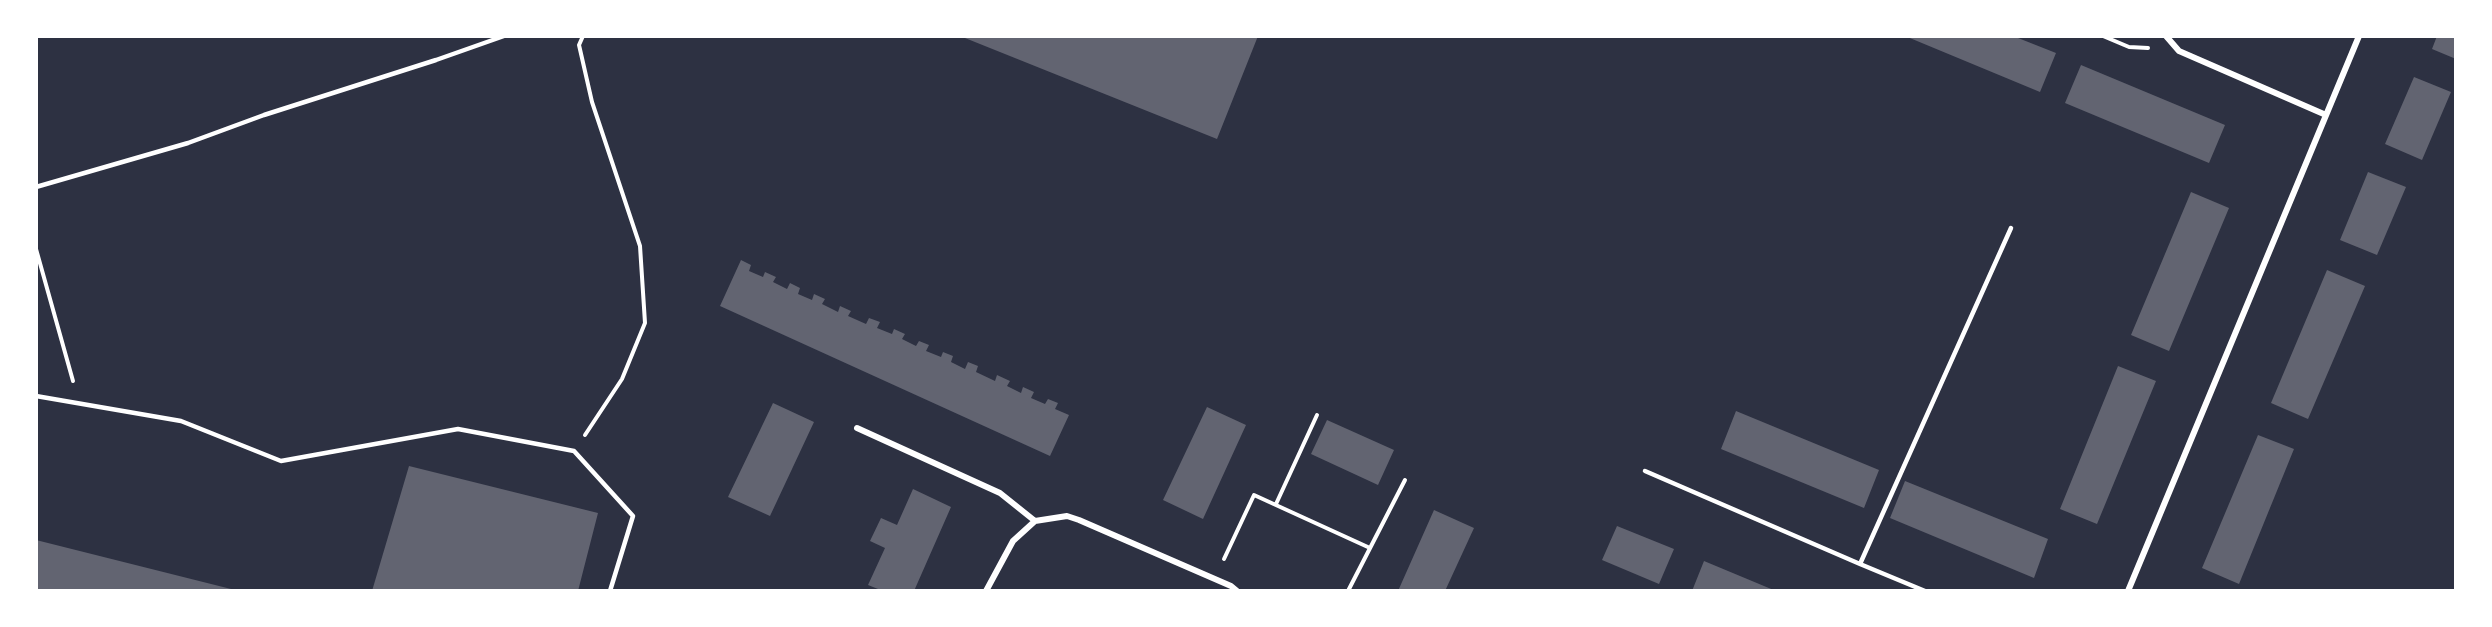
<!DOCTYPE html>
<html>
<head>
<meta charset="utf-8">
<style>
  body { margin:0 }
  #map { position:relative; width:2492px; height:627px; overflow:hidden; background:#2d3142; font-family:"Fira Sans Condensed",sans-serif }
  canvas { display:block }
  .frame { position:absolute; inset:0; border:38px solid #fff; pointer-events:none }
</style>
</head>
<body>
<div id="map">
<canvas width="2492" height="627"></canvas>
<div class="frame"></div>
</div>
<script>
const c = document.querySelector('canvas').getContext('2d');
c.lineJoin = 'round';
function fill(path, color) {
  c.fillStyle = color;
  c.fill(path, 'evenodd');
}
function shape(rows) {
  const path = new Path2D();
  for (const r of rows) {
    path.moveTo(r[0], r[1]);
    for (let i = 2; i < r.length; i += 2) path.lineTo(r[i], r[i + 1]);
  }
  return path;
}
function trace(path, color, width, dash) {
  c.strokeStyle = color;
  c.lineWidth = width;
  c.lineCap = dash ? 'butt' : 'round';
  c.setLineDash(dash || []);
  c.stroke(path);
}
fill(shape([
  [960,36,1258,36,1217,139],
  [1905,36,2013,36,2056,53,2040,92],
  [2437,36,2456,36,2456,59,2432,49],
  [2081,65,2225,125,2209,163,2065,103],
  [2414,77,2451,92,2422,160,2385,144],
  [2368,172,2406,187,2377,255,2340,240],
  [2191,192,2229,208,2169,351,2131,335],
  [741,260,751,265,749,271,763,277,765,272,776,277,773,282,787,289,790,283,800,288,798,294,812,300,814,294,825,299,822,304,838,312,840,306,851,311,848,316,866,324,869,318,880,322,877,328,892,334,894,329,905,334,902,339,916,346,919,341,929,345,926,351,941,357,943,352,953,356,951,362,965,369,968,362,978,366,976,372,995,381,997,375,1010,381,1007,386,1021,393,1023,387,1034,392,1031,398,1045,404,1048,399,1058,403,1055,409,1069,415,1050,456,720,306],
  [2327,270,2365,286,2308,419,2271,403],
  [2118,366,2156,381,2097,524,2060,509],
  [773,403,814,422,770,516,728,497],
  [1207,407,1246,425,1203,519,1163,500],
  [1736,411,1879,470,1864,508,1721,449],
  [1327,420,1394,450,1378,485,1311,454],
  [2258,435,2294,449,2239,584,2202,568],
  [409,466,598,513,578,591,372,591],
  [1905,481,2048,539,2034,578,1890,518],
  [913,489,951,507,914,591,883,591,868,585,885,548,870,541,881,518,897,525],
  [1434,510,1474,528,1445,591,1398,591],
  [1617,526,1674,549,1659,584,1602,560],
  [36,540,235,590,235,591,36,591],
  [1704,561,1776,591,1692,591]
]), '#626471');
trace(shape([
  [583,36,579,45,592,102,640,246,645,323,622,379,585,435],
  [2103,36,2129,47,2148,48],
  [36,249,73,381],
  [1276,504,1317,415],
  [1224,559,1254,495,1370,548],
  [1348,591,1405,480]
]), '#fff', 4);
trace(shape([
  [36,187,188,143,264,115,436,60,504,36],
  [36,396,181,421,281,461,458,429,574,451,633,516,610,591],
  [1645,471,1860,564],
  [1925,591,1860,564,2011,228]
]), '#fff', 4.5);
trace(shape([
  [2166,36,2179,51,2326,115],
  [857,428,1000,493,1035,521,1013,541,986,591],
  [1035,521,1067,516,1079,520,1231,586,1237,591],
  [2128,591,2359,36]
]), '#fff', 6);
</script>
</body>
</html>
